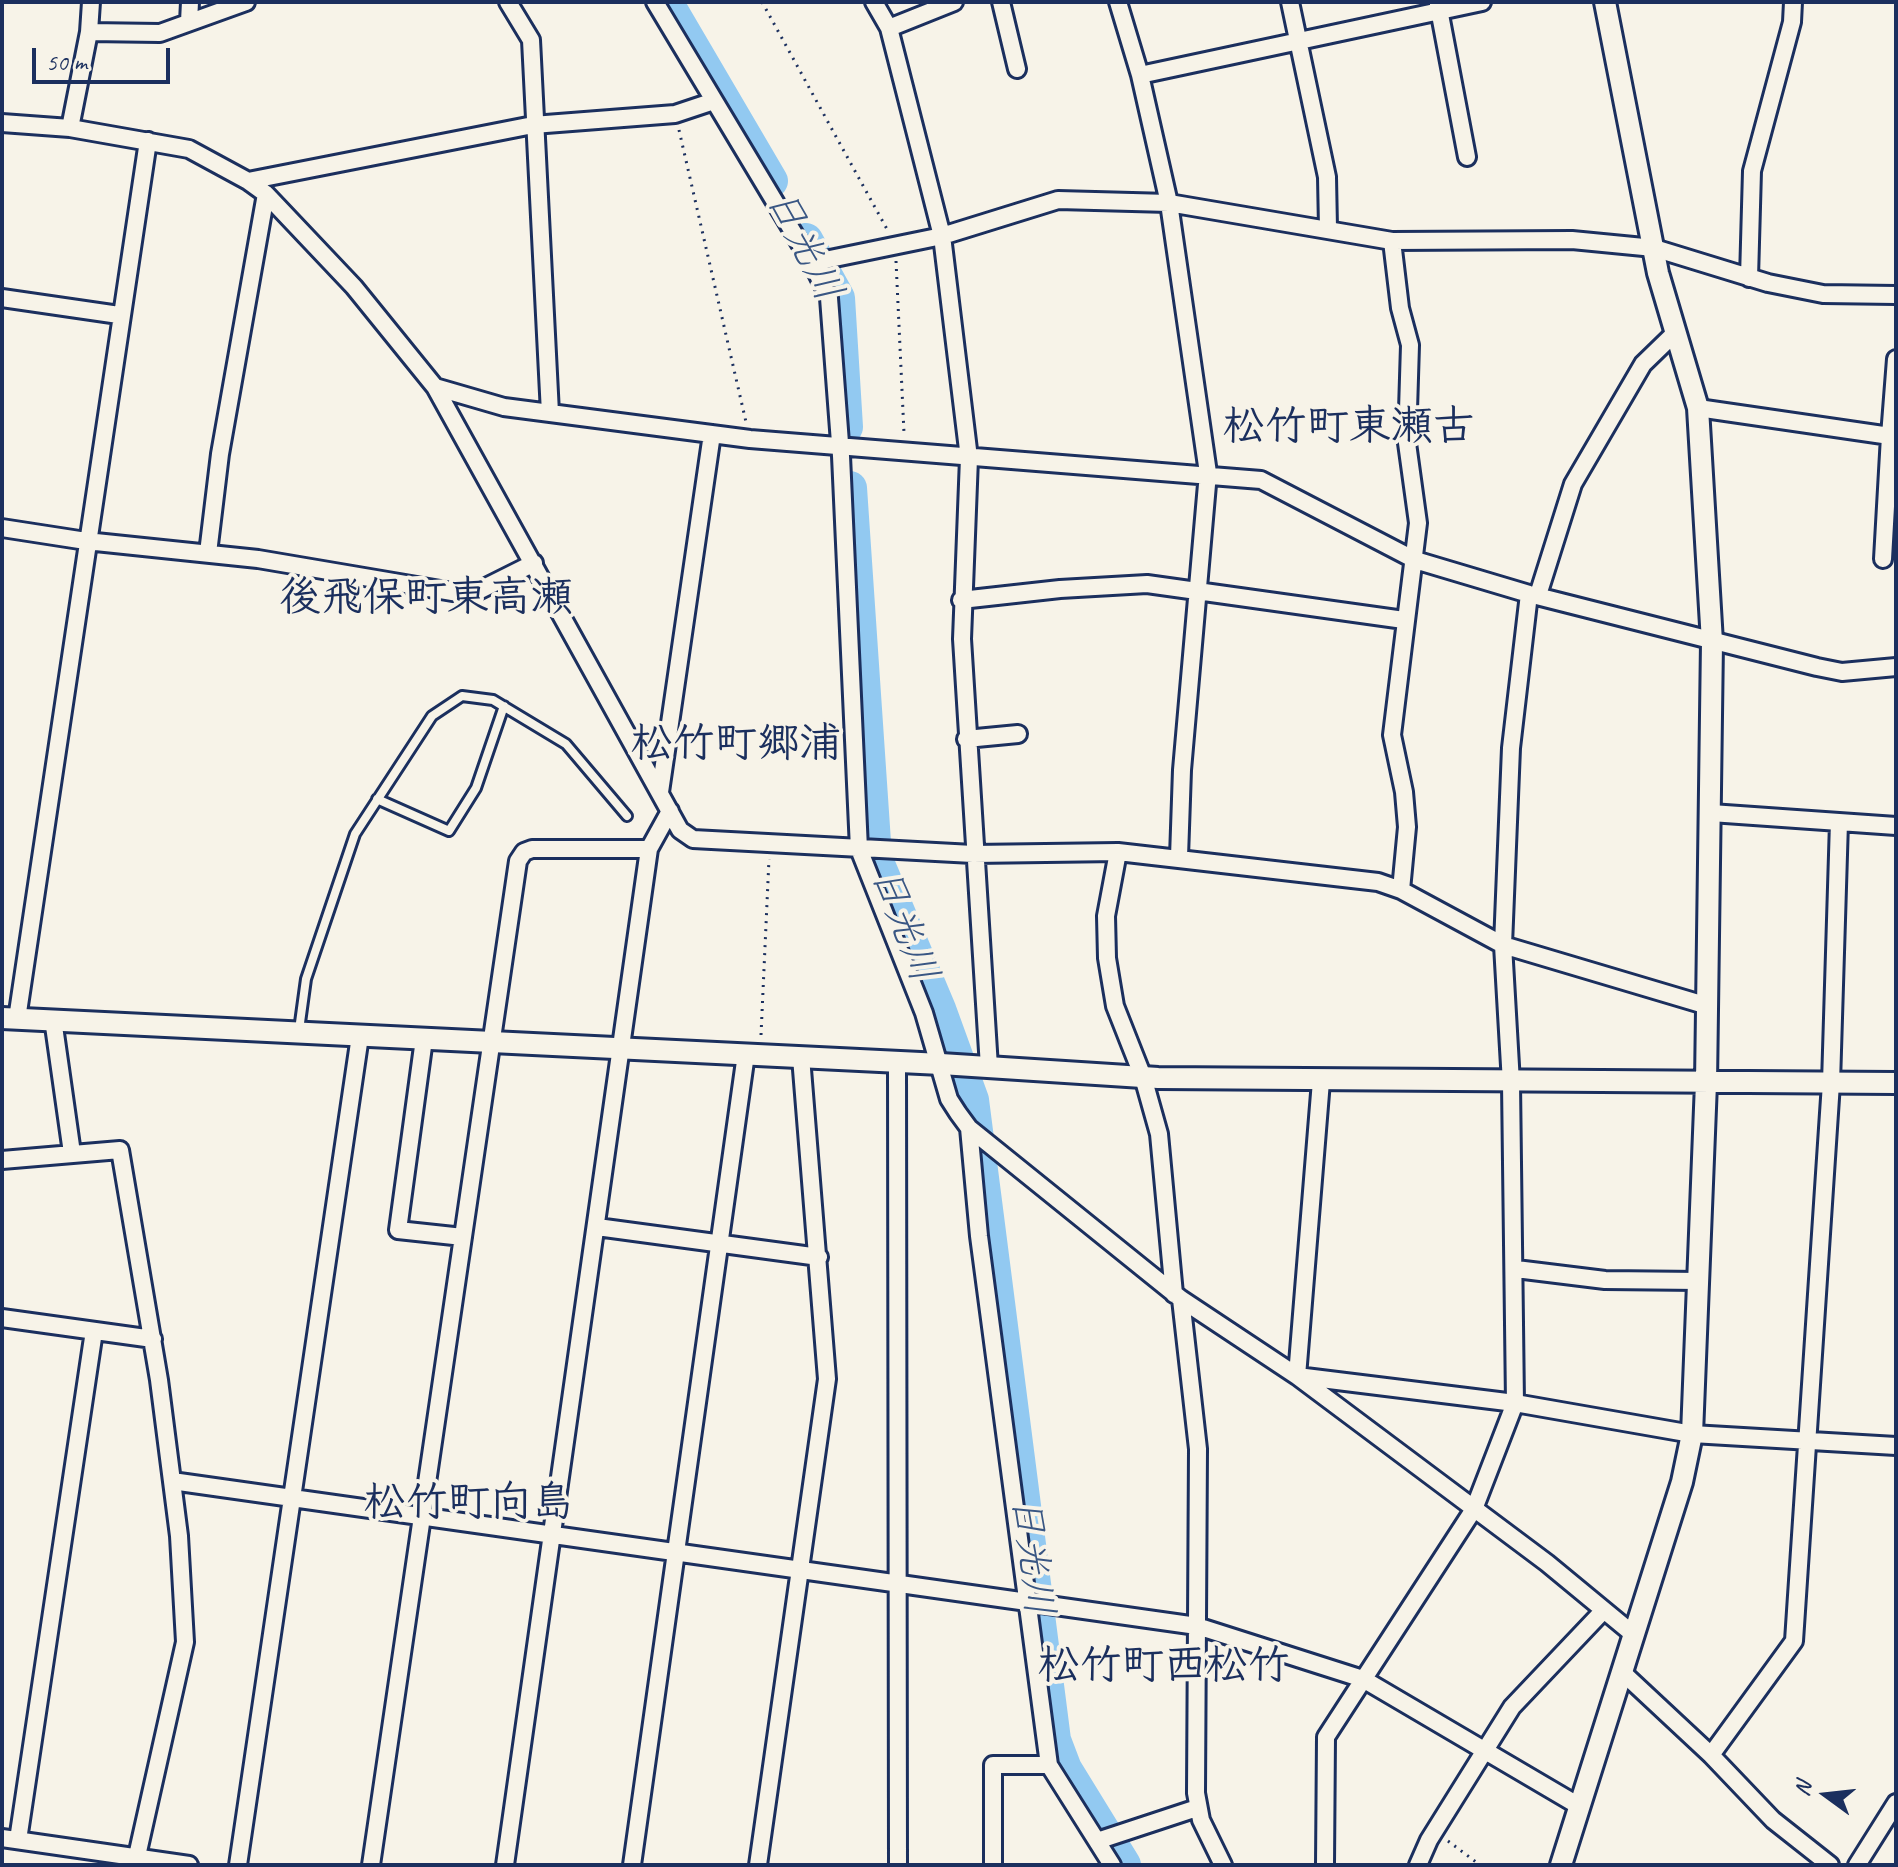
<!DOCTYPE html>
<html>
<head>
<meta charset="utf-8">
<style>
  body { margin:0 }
  #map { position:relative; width:1898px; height:1867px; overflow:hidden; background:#f7f3e8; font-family:Caveat,sans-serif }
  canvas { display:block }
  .frame { position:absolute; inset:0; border:4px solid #1b2f5e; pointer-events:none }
  .north { position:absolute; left:1786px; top:1755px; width:80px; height:80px; -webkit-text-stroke:6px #f7f3e8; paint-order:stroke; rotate:285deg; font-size:22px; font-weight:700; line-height:32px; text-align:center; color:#1b2f5e }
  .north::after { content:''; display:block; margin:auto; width:28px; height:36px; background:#1b2f5e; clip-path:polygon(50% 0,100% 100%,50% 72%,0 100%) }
  .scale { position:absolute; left:32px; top:48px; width:138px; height:36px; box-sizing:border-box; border:4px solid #1b2f5e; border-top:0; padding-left:10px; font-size:24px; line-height:28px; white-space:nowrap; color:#1b2f5e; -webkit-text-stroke:6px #f7f3e8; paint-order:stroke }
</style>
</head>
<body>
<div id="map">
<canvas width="1898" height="1867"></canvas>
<div class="frame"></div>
<div class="north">N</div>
<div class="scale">50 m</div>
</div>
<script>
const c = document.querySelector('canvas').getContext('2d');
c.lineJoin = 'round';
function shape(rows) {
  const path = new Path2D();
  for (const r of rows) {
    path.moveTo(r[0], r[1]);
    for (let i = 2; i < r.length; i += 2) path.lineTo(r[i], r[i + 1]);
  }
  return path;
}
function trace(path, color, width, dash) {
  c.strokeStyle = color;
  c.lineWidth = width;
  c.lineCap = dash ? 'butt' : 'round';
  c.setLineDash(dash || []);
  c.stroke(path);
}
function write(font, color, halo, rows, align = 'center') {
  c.font = font + ' Caveat,"Klee One",sans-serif';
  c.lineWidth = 8;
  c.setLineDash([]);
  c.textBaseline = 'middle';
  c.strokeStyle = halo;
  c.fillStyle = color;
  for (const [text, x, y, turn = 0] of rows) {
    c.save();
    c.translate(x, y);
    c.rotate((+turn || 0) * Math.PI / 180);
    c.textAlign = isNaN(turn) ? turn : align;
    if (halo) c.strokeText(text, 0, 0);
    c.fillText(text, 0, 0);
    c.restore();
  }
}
trace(shape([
  [666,2,771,181],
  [806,240,838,298,846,427],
  [850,488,875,857,939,1009,972,1100,1054,1740,1065,1769,1124,1865]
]), '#92c9f1', 34);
const service = shape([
  [377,799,449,831,476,788,504,706],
  [299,1030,306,979,355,834,432,716,462,696,493,700,566,744,627,816]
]);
const minor = shape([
  [508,2,531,40,550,413],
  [655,2,814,267,829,298,841,456,859,849,924,1013,949,1099,958,1113,969,1128,1181,1299,1297,1376,1547,1563,1633,1634],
  [874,2,889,28,954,2],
  [1001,2,1017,69],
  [1118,2,1140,75,1169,203,1208,473,1182,770,1179,857],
  [1290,2,1327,177,1328,228],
  [1438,4,1467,157],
  [189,22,190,2],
  [889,28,942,236,969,458,962,639,989,1067],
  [89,32,160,33,246,2],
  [1140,75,1482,2],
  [2,123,70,128,189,149,248,181,533,125,675,114,714,101],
  [70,128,89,32,91,2],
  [248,181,266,194,354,287,435,387,680,830,693,839,973,854,1118,852,1378,882,1401,890,1503,945,1708,1006],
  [1392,241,1400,308,1410,345,1407,443,1418,523,1392,735,1404,792,1407,827,1401,890],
  [814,267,825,260,942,236,1058,200,1169,203,1392,241,1572,240,1654,248,1768,283,1823,294,1896,295],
  [1749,278,1752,171,1792,22,1793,2],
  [2,298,119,315],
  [435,387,504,407,750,439,1261,480,1415,560,1529,594,1817,667,1842,672,1896,667],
  [1698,408,1890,436,1896,359],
  [2,528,86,541,258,559,470,595,534,563],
  [208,553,220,454,266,194],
  [1883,559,1890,436],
  [1538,595,1573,484,1643,364,1676,332],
  [961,600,1060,589,1147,584,1404,620],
  [966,739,1018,734],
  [660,792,712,434],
  [1711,813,1896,826],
  [1118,852,1106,916,1107,958,1115,1006,1143,1077,1159,1134,1174,1294],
  [17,1019,148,141],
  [53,1019,72,1153],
  [424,1039,398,1230,463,1237],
  [897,1061,898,1865],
  [1321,1081,1297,1376,1515,1403,1692,1434,1896,1446],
  [969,1128,979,1236,1049,1765,1112,1865],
  [2,1160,120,1150,159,1380,179,1536,185,1642,135,1865],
  [597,1227,819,1257],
  [1516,1269,1605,1280,1699,1281],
  [1181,1299,1198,1449,1196,1793,1201,1820,1223,1865],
  [2,1318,153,1339],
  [172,1481,1197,1626,1363,1679,1579,1806],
  [1621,1671,1711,1755,1773,1820,1830,1865],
  [1711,1755,1794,1641,1831,1083,1839,822],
  [2,1838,189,1865],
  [18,1840,94,1331],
  [1097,1841,1197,1808],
  [238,1865,360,1036],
  [371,1865,518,861,524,852,532,849,649,849],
  [505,1865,649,849,670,811],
  [632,1865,746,1054],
  [758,1865,827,1379,801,1057],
  [993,1865,993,1765,1049,1765],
  [1325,1865,1326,1737,1474,1509,1515,1403,1511,1083,1503,945,1511,748,1529,594],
  [1418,1865,1429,1840,1512,1707,1604,1610],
  [1857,1865,1896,1803]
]);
const tertiary = shape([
  [2,1018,941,1064,1158,1078,1896,1083],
  [1561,1865,1682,1482,1692,1434,1706,1083,1712,642,1698,408,1658,273,1605,2]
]);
trace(service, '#1b2f5e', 14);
trace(minor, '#1b2f5e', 22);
trace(tertiary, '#1b2f5e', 26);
trace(shape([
  [762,2,888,231],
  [679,130,746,422],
  [896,261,904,433],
  [761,1035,769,859],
  [1448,1841,1480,1865]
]), '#1b2f5e', 3, [2, 6]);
trace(service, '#f7f3e8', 8);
trace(minor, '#f7f3e8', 16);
trace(tertiary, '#f7f3e8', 20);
write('italic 40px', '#395683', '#f7f3e8', [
  ["日光川",803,246,63],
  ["日光川",903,925,69],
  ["日光川",1031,1556,83]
]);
write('bold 42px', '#1b2f5e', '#f7f3e8', [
  ["松竹町東瀬古",1349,428],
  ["後飛保町東高瀬",426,599],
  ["松竹町郷浦",736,745],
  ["松竹町向島",469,1504],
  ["松竹町西松竹",1164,1667]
]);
</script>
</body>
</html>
